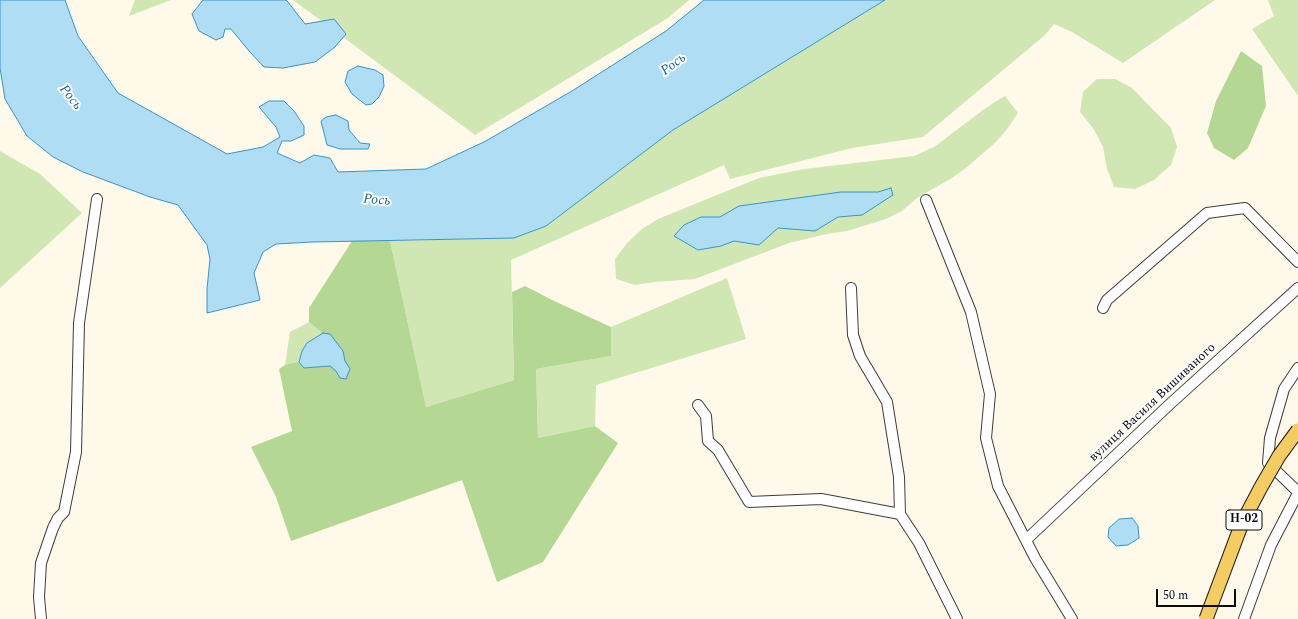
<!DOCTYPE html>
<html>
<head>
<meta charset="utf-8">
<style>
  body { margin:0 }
  #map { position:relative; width:1298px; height:619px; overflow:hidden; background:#fef9e9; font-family:Spectral,serif }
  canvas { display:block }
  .scale { position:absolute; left:1156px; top:589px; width:80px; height:18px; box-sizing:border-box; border:2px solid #0a0a0a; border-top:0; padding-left:5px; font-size:12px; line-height:14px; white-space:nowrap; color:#0a0a0a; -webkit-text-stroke:3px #fff; paint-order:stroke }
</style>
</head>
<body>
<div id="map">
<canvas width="1298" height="619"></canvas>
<div class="scale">50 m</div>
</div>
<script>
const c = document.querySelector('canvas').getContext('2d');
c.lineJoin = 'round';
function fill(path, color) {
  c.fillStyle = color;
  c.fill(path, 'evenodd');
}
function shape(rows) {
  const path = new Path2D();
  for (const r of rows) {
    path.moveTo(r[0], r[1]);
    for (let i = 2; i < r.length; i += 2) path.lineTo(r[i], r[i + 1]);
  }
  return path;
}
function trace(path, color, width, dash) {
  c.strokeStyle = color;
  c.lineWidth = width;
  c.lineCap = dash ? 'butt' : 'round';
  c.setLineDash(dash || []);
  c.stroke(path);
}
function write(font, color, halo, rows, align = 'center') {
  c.font = font + ' Spectral,serif';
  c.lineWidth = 4;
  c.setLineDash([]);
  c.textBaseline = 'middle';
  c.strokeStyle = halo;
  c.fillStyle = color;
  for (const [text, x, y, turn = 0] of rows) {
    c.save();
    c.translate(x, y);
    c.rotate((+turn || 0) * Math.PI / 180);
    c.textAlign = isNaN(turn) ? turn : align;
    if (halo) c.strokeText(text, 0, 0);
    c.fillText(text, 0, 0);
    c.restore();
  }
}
fill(shape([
  [135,0,171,0,129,16],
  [293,0,689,0,668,18,475,135],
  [885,0,1215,0,1123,63,1072,32,1054,24,1045,35,923,137,852,148,730,179,724,165,511,260,514,380,426,407,390,241,514,238,546,226,673,130],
  [1268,0,1298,0,1298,96,1252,29,1274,16],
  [1097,79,1115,79,1132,88,1171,128,1177,147,1171,165,1154,180,1135,189,1114,187,1107,169,1103,147,1093,128,1080,112,1083,92],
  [1005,96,1018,113,1008,128,996,142,967,167,952,178,917,198,902,211,886,219,847,231,827,234,789,243,695,279,655,282,635,285,616,279,615,259,627,243,642,229,658,219,759,178,804,169,914,156,934,147,987,107],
  [0,151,40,174,82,213,0,288],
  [727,278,746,339,596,385,595,426,538,438,536,369,611,356,611,327],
  [309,322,335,325,355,374,285,365,290,332]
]), '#d0e7b4');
fill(shape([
  [1241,51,1262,66,1266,106,1248,148,1234,160,1214,148,1207,133,1216,101],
  [352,241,390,241,426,407,514,380,512,292,525,286,552,300,611,327,611,356,536,369,538,438,595,426,618,443,543,562,497,582,462,480,291,541,276,497,251,447,292,431,279,369,285,365,299,362,304,368,330,366,336,371,340,378,350,369,345,361,343,351,330,334,323,333,309,322,309,308]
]), '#b5d794');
const water = shape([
  [0,0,65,0,78,36,118,93,227,154,263,147,280,137,276,127,259,107,269,101,284,101,294,111,304,126,304,135,291,141,282,141,277,153,300,163,314,155,330,158,338,172,426,169,484,142,572,91,666,31,704,0,885,0,673,130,546,226,514,238,313,242,276,244,263,252,254,273,260,300,207,313,207,289,210,259,207,245,178,205,150,197,83,172,53,157,27,136,5,99,0,68,0,0],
  [203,0,286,0,288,2,305,24,334,19,346,34,335,47,315,62,283,68,264,67,249,51,231,29,225,29,223,37,216,40,199,31,192,14,203,0],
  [358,66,375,70,383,75,384,86,379,97,372,104,366,105,352,94,345,82,348,71,358,66],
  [336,115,348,121,349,130,360,143,370,144,368,149,340,149,327,145,321,121,326,117,336,115],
  [891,188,893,195,862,215,838,217,815,231,778,228,759,245,734,241,721,246,698,250,674,236,684,225,701,217,720,217,739,206,841,192,878,192,891,188],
  [323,333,330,334,343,351,345,361,350,369,346,379,340,378,336,371,330,366,304,368,299,362,302,351,307,343,323,333],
  [1132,518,1138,526,1139,538,1128,545,1116,546,1108,537,1109,528,1119,519,1132,518]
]);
fill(water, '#afddf4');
trace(water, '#3894c9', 1);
const minor = shape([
  [926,200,971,312,990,394,986,438,998,486,1035,558,1072,619],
  [851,288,853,335,860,356,887,402,899,477,900,514,919,543,957,619],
  [1103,308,1107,300,1207,213,1245,208,1298,262],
  [1298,368,1284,389,1270,438,1268,463,1298,492],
  [698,405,706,416,708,441,718,450,749,502,821,499,900,514],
  [1026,540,1170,404,1298,288],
  [41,619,39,597,41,563,53,528,58,518,64,512,76,452,79,323,97,199],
  [1244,619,1271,545,1298,493]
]);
trace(minor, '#3d3d3d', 12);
trace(minor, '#fff', 10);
const majorBridge = shape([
  [1206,619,1242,523,1261,487,1279,456,1298,430]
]);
trace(majorBridge, '#1b1b1b', 15, []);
trace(majorBridge, '#f5cc62', 13);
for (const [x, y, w] of [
  [1244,520,36]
]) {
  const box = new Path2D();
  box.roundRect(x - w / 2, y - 10, w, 20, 3);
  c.fillStyle = '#fff';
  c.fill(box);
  trace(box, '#0a0a0a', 1);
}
write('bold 12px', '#0a0a0a', null, [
  ["Н-02",1244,520]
]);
write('13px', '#0a0a0a', '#fff', [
  ["вулиця Василя Вишиваного",1153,403,-43]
]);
write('italic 14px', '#186597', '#fff', [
  ["Рось",674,65,-37],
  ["Рось",70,98,51],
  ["Рось",377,201,5]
]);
</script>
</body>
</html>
